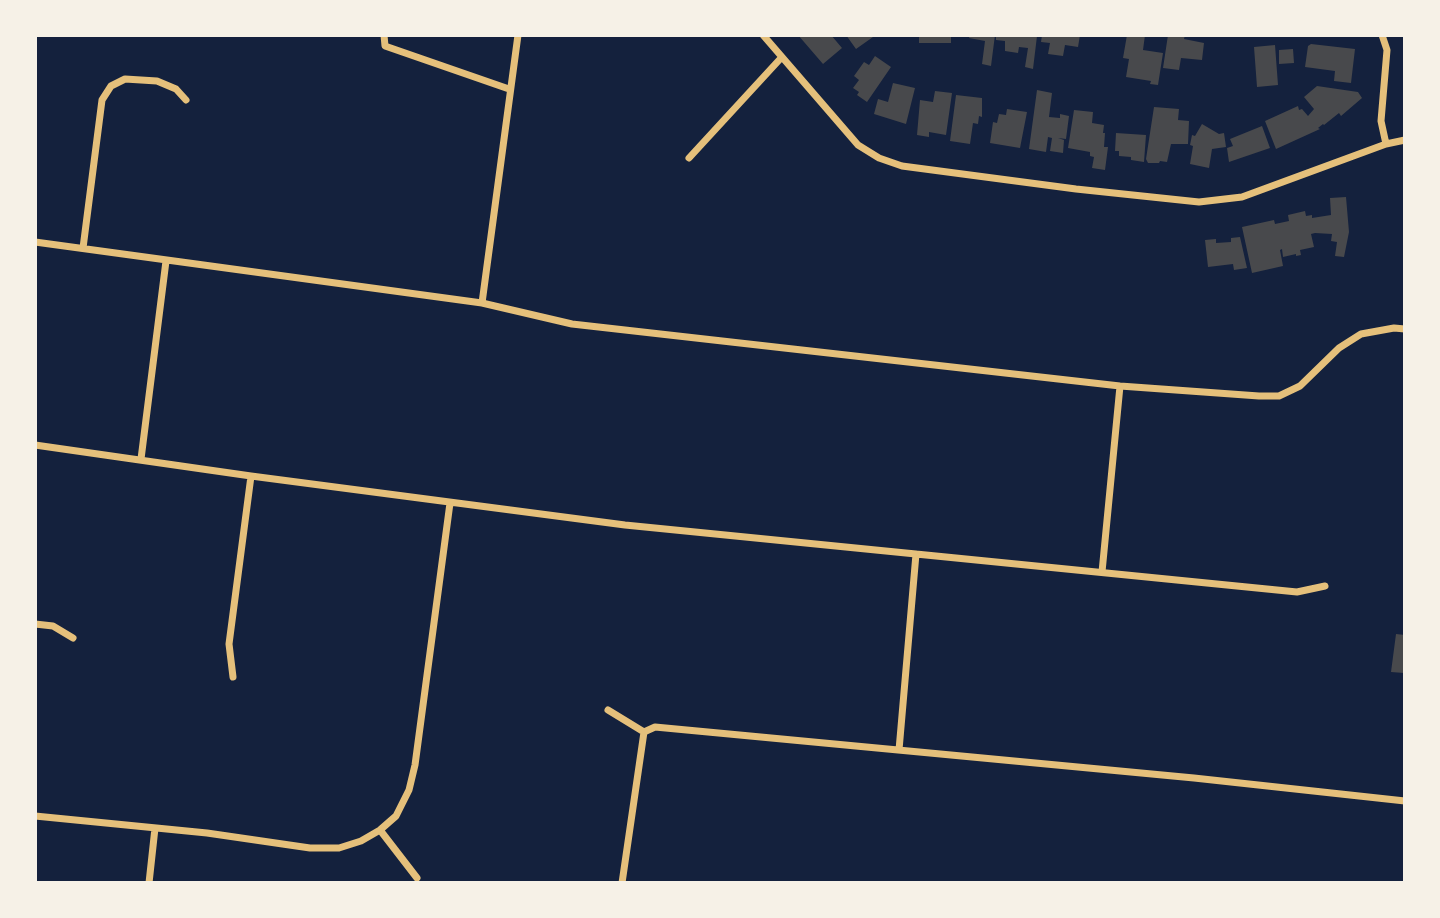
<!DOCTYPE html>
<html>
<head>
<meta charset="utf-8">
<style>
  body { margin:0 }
  #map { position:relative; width:1440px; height:918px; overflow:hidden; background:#14213d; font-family:Overpass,sans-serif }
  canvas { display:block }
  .frame { position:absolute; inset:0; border:37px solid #f6f1e7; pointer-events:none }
</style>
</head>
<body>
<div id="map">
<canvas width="1440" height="918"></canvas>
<div class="frame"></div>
</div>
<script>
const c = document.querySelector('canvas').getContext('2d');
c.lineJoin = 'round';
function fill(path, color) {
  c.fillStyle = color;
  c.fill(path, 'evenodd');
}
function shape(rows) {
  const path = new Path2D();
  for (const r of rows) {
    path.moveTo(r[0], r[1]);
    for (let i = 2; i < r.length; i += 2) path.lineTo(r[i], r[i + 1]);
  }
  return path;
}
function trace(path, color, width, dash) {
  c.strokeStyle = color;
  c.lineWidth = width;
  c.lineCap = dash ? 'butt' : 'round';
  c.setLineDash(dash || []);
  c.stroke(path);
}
fill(shape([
  [798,35,831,35,842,48,823,64],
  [846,35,871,35,873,37,856,49],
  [919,35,951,35,951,43,919,43],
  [970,35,995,35,991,66,982,64,985,41,969,38],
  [996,35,1037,36,1033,69,1025,67,1028,48,1019,47,1018,53,1005,51,1005,41,996,40],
  [1042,35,1080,35,1078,47,1065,45,1063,56,1048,54,1050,43,1041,42],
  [1127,35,1145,35,1143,50,1163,53,1158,85,1150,84,1151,81,1126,77,1129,59,1123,58],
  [1168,35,1185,35,1184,39,1204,43,1202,60,1181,58,1179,70,1163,68],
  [1311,44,1355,49,1351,83,1334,81,1335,71,1305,67,1308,46],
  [1275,45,1278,85,1257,87,1254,47],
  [1293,49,1294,63,1279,64,1279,50],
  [875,56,891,67,867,102,857,95,859,92,853,88,859,80,854,76,864,62,869,65],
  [893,83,915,88,906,124,874,114,878,99,888,102],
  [1317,86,1358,92,1362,98,1341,116,1339,113,1324,125,1323,124,1318,128,1320,129,1276,149,1265,121,1298,106,1299,110,1302,109,1308,116,1314,109,1304,97],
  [1037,90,1052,93,1049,117,1060,118,1060,114,1069,116,1066,139,1058,138,1064,140,1063,153,1050,151,1052,138,1048,137,1046,152,1029,149],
  [935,91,952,93,946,135,929,132,929,137,917,135,920,100,933,102],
  [956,95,982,98,982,117,979,116,978,124,973,123,970,144,950,141],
  [1154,107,1179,109,1178,120,1189,121,1188,144,1171,144,1167,162,1160,161,1159,163,1148,163,1146,159],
  [1007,109,1027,112,1020,148,990,143,993,122,997,123,999,114,1006,115],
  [1074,110,1093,112,1092,123,1104,125,1103,133,1105,133,1104,147,1108,147,1105,170,1092,168,1094,157,1090,156,1090,152,1068,148],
  [1202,124,1219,134,1224,133,1226,147,1212,149,1209,168,1190,164,1193,146,1190,145,1192,135,1195,136],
  [1262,126,1270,148,1229,162,1227,148,1233,146,1230,139],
  [1116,133,1146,135,1144,162,1131,160,1131,157,1119,156,1119,151,1115,151],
  [1346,197,1349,232,1344,257,1335,256,1337,242,1331,241,1332,234,1315,233,1311,234,1314,247,1300,250,1301,255,1296,256,1296,254,1283,257,1282,249,1280,250,1283,266,1252,273,1242,227,1274,220,1275,224,1289,221,1288,215,1305,211,1306,216,1312,215,1312,218,1331,215,1330,198],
  [1240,237,1247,268,1234,270,1233,264,1208,267,1205,240,1216,239,1216,243,1231,242,1231,238],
  [1396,634,1405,635,1404,673,1391,672]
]), '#48494c');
trace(shape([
  [384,35,385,46,509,89],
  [763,35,858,145,879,158,902,166,1076,189,1199,202,1242,197,1386,144,1405,140],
  [1382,35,1387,50,1381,121,1386,144],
  [689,158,781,58],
  [35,242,482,303,572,324,1120,386,1259,396,1279,396,1300,386,1339,348,1361,334,1394,328,1405,329],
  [83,248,102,100,111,86,125,79,157,81,176,89,186,100],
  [482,303,518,35],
  [35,445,251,476,625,525,1297,592,1325,586],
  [141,459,166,261],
  [1102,572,1120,386],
  [35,624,53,626,73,638],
  [233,677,229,644,251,476],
  [608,710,644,732,655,727,1194,778,1405,801],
  [899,750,916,554],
  [35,816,207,833,310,848,339,848,361,841,380,830,396,816,409,790,415,765,450,503],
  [380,830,417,878],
  [149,883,155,828],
  [622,883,644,732]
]), '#e5c07b', 7);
</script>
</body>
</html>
